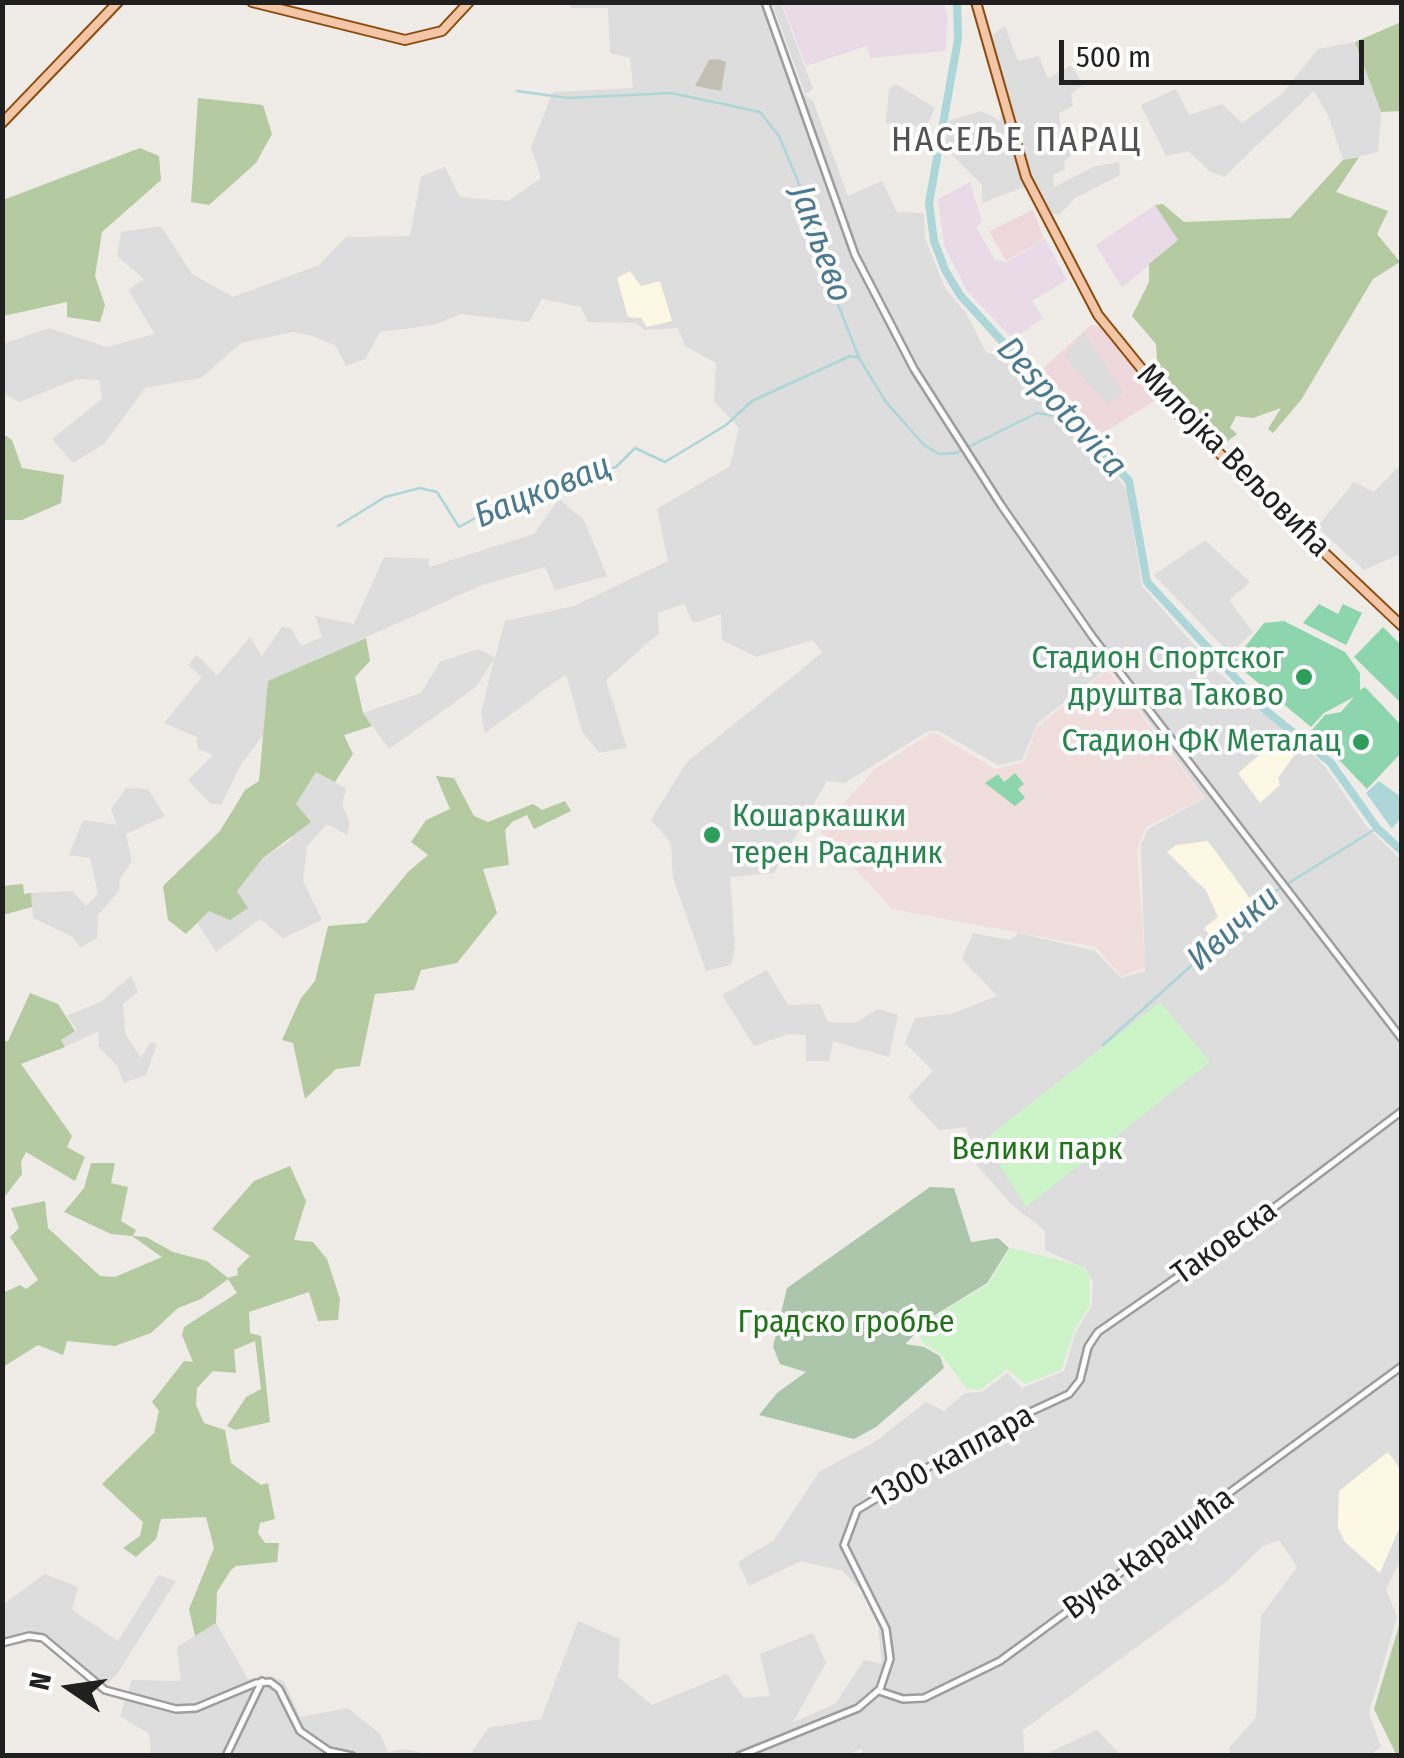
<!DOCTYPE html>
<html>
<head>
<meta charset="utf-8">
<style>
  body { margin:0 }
  #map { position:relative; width:1404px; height:1758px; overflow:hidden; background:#efebe7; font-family:"Fira Sans Condensed",sans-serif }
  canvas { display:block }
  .frame { position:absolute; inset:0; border:5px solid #202020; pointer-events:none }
  .north { position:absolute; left:20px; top:1638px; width:100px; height:100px; -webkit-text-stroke:8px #fff; paint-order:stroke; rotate:283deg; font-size:28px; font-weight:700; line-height:40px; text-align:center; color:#202020 }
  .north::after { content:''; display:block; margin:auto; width:35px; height:45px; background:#202020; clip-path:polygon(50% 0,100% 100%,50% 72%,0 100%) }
  .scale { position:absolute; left:1059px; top:40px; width:305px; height:45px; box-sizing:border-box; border:5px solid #202020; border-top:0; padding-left:12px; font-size:30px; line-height:35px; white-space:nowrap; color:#202020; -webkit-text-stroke:8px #fff; paint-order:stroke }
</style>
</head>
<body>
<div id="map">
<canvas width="1404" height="1758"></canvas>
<div class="frame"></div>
<div class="north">N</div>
<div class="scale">500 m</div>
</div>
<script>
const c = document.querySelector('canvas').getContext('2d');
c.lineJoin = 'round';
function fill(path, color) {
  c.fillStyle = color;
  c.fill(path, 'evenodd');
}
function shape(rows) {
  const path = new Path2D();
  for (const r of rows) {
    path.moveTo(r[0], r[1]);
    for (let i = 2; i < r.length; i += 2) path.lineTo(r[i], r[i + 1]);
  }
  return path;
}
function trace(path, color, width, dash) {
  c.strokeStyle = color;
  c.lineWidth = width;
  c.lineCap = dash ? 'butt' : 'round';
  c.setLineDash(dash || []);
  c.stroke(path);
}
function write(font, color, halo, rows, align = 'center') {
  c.font = font + ' "Fira Sans Condensed",sans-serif';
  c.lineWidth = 8;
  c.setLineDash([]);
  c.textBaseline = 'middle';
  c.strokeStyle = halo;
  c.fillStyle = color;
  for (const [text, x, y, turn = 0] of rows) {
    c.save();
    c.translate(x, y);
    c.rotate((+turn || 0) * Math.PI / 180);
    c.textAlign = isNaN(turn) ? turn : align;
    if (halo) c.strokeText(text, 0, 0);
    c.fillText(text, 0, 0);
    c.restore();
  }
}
fill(shape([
  [570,3,769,3,803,94,813,101,848,196,882,181,897,212,924,213,925,238,945,288,966,313,986,352,1010,360,1111,468,1127,491,1142,586,1217,671,1323,764,1367,827,1401,860,1401,1470,1387,1453,1339,1491,1338,1527,1345,1542,1380,1572,1401,1524,1401,1559,1386,1589,1397,1617,1369,1713,1381,1747,1370,1755,1230,1755,1229,1748,1256,1717,1261,1616,1297,1567,1279,1540,1263,1546,1227,1581,1023,1730,1024,1752,1048,1753,1097,1730,1121,1755,861,1755,862,1749,841,1756,470,1755,488,1728,541,1719,578,1621,620,1639,618,1677,652,1705,727,1674,744,1698,770,1696,760,1654,813,1633,826,1663,793,1722,835,1704,864,1660,882,1664,878,1625,861,1590,843,1571,801,1561,749,1586,738,1562,774,1540,819,1472,876,1441,926,1402,944,1411,965,1393,982,1392,1007,1373,1022,1388,1064,1371,1076,1332,1092,1305,1093,1282,1086,1269,1045,1250,1045,1231,1011,1204,976,1164,966,1127,939,1130,908,1097,933,1071,905,1043,915,1018,951,1014,997,996,962,959,973,933,1010,940,1019,933,1095,951,1121,978,1145,971,1141,845,1148,829,1205,798,1108,667,1037,724,1022,760,998,765,939,731,928,731,845,783,827,781,774,873,730,877,735,948,731,965,706,971,673,878,671,843,651,820,686,763,823,652,812,640,757,657,722,640,721,614,693,623,684,604,658,613,659,633,606,680,627,748,599,753,582,731,566,674,485,733,481,713,494,659,475,688,389,749,363,713,421,693,440,662,479,649,495,658,505,621,574,606,668,561,657,509,730,466,739,428,714,401,716,363,685,346,678,328,645,330,636,323,588,322,581,307,542,299,529,322,461,314,433,325,380,332,365,359,346,366,336,346,313,336,293,332,241,343,201,378,145,388,104,444,73,463,52,439,102,399,99,380,77,379,19,402,3,393,3,344,49,328,107,347,155,334,128,290,144,279,117,256,121,232,161,226,192,274,233,297,319,265,346,237,410,236,421,176,445,167,460,197,508,201,541,178,531,147,553,92,633,88,630,58,610,53,608,8,570,8],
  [1185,873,1254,904,1204,929,1218,917,1206,890],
  [1005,26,1018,61,1039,56,1048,79,1071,65,1083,85,1071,94,1073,106,1059,113,1060,127,1037,135,1041,148,1064,140,1072,155,1064,161,1065,169,1053,175,1054,187,1093,167,1119,162,1120,175,1075,198,1059,215,1038,211,1027,186,982,203,982,185,945,148,949,121,981,111,1000,121,1004,90,990,36],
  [1355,42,1381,112,1378,152,1343,160,1328,115,1314,91,1224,177,1209,171,1188,151,1166,156,1141,105,1176,89,1189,115,1222,104,1242,123,1282,94,1318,49],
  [896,84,935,108,926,127,886,123,889,89],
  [1399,466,1401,554,1364,570,1317,527,1354,482,1374,492],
  [559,499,584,520,607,576,555,590,545,567,482,585,269,681,265,733,241,764,221,805,210,803,188,780,213,755,198,749,197,737,164,723,202,677,188,665,197,655,217,676,250,637,262,656,282,627,291,628,301,646,322,637,315,616,354,624,384,557,429,559,429,567,534,534],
  [1205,540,1250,582,1229,600,1253,632,1230,654,1154,575],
  [317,771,346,789,342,805,350,823,347,835,327,824,307,846,303,881,322,920,283,938,260,919,216,952,197,922,209,911,247,907,237,891,263,858,291,840,296,804],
  [126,788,148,789,165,816,126,834,132,861,120,879,119,891,98,915,97,938,80,948,73,937,33,918,31,893,72,891,86,906,98,894,90,858,69,855,83,820,117,825,111,809],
  [767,970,788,1005,820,1004,828,1022,855,1023,878,1009,898,1015,889,1057,833,1041,829,1061,806,1061,806,1035,788,1034,754,1046,722,995],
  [131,976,138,992,123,1004,125,1033,141,1058,150,1042,157,1044,146,1075,124,1083,117,1066,98,1046,99,1031,65,1047,61,1040,77,1030,67,1016,102,1001],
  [45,1574,78,1587,72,1610,118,1641,159,1575,176,1581,117,1674,99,1692,46,1643,36,1641,3,1647,2,1605],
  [216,1623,248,1679,269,1676,284,1681,300,1717,348,1708,380,1734,388,1752,404,1749,431,1755,151,1755,149,1734,120,1716,132,1680,181,1681,177,1647]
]), '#ddd');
fill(shape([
  [1033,210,1044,239,1006,261,989,231],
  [1091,325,1100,327,1159,398,1101,434,1041,370]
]), '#eed8db');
fill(shape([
  [782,3,944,3,948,19,945,51,870,58,867,46,806,66],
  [970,182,982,222,976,227,995,260,1007,262,1045,239,1067,280,1032,301,1043,318,1013,339,967,291,944,245,938,199],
  [1155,205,1178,240,1122,288,1096,245]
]), '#e8dae7');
fill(shape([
  [630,271,641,286,660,281,672,321,647,327,641,318,628,317,617,278],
  [1275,742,1296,753,1278,778,1280,785,1260,803,1238,773],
  [1208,841,1254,904,1210,936,1204,928,1218,917,1206,890,1167,852,1176,845],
  [1388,1452,1401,1470,1401,1524,1380,1573,1345,1542,1338,1527,1339,1491]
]), '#fcf8e3');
fill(shape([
  [1107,670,1204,798,1146,827,1137,849,1145,968,1121,976,1096,947,892,909,820,830,874,770,933,732,995,769,1024,762,1037,727]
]), '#efdedc');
fill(shape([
  [718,59,726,62,721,91,695,86,709,60]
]), '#c3c0b3');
fill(shape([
  [1401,22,1401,111,1381,112,1355,42],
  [198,98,263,105,272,134,256,163,209,205,191,202],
  [140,148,159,156,161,180,102,232,95,276,105,305,100,322,67,317,67,302,3,316,3,200],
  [1359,157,1336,192,1388,211,1377,234,1400,262,1373,279,1301,400,1273,433,1268,429,1281,408,1253,418,1236,416,1230,428,1237,434,1224,444,1158,377,1156,344,1132,316,1149,282,1149,264,1178,240,1155,205,1163,204,1184,222,1290,218,1343,160],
  [3,434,12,440,22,468,64,475,61,503,22,520,3,520],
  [366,638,370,661,355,677,363,713,372,726,344,735,353,754,335,782,316,772,296,804,311,822,263,858,237,891,248,908,230,920,209,911,186,934,168,920,163,886,220,831,245,790,259,781,268,681],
  [436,776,454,778,474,816,488,822,533,804,542,810,565,801,571,811,534,829,527,815,512,822,505,830,509,865,483,869,497,913,457,963,421,970,414,990,375,994,360,1066,336,1069,305,1099,293,1043,282,1040,301,998,315,981,328,926,366,923,408,872,428,855,411,842,426,820,450,809],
  [23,884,24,894,31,893,32,907,3,915,3,886],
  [30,993,58,1004,75,1031,61,1040,65,1047,21,1064,72,1136,67,1147,85,1157,75,1181,26,1152,21,1162,22,1174,3,1199,3,1041,8,1041],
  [91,1163,115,1163,111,1183,128,1187,121,1221,136,1230,133,1236,146,1237,173,1252,207,1261,228,1278,238,1275,237,1269,250,1256,212,1229,254,1181,290,1166,306,1201,294,1240,313,1242,327,1259,340,1299,338,1320,318,1321,309,1292,249,1312,250,1333,261,1336,270,1422,235,1430,227,1426,246,1397,261,1389,255,1341,234,1350,236,1373,213,1371,197,1388,196,1405,204,1423,225,1430,231,1463,261,1485,268,1483,275,1519,260,1523,258,1533,265,1543,279,1543,277,1562,236,1566,231,1570,217,1592,216,1623,195,1636,189,1609,214,1548,206,1517,161,1519,156,1539,136,1557,123,1548,140,1536,143,1522,102,1484,154,1433,159,1411,152,1402,184,1361,193,1362,182,1335,184,1327,237,1293,228,1279,201,1299,178,1308,151,1333,115,1346,67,1341,63,1355,38,1345,3,1367,3,1293,20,1285,26,1289,38,1280,10,1237,19,1228,11,1208,45,1201,48,1228,100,1276,115,1277,162,1257,132,1236,111,1234,64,1212,84,1188],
  [1401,1619,1402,1755,1397,1756,1374,1709]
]), '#b4caa0');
fill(shape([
  [930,1187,954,1188,971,1242,998,1238,1009,1248,987,1283,935,1315,905,1344,924,1347,940,1356,944,1368,876,1427,854,1439,759,1415,777,1393,806,1372,780,1364,773,1347,787,1288]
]), '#abc6aa');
fill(shape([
  [1160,1002,1210,1062,1026,1207,984,1140],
  [1010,1248,1082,1266,1089,1275,1090,1305,1074,1331,1061,1370,1025,1384,1007,1369,980,1390,966,1388,942,1355,924,1344,917,1333,935,1316,988,1284]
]), '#cdf4c9');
fill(shape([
  [1319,604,1338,614,1343,604,1362,613,1346,645,1303,623],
  [1284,621,1345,652,1360,673,1360,690,1365,687,1401,725,1401,753,1367,789,1311,731,1325,715,1341,712,1354,697,1324,713,1311,727,1233,662,1264,623],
  [1383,627,1401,645,1400,702,1354,657],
  [1015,773,1024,784,1018,789,1025,798,1015,806,985,783,998,774,1004,782]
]), '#8dd6ad');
fill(shape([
  [772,3,781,3,813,89,805,94],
  [1084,333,1123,392,1108,405,1064,356]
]), '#dcdcdc');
fill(shape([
  [1379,781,1401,797,1401,817,1392,829,1366,793]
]), '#acd6d8');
trace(shape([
  [517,91,568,98,671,93,760,112,779,136,813,217,834,294,859,358,886,402,924,445,939,454,956,453,1037,413,1073,419],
  [338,526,385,497,420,488,437,492,459,527,501,504,616,467,635,448,665,462,726,425,752,401,850,356,859,358],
  [1103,1045,1271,894,1377,828]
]), '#acd6d8', 2.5);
trace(shape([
  [957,2,958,39,929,203,934,241,945,270,960,295,1129,481,1147,582,1264,709,1331,763,1377,828,1402,851]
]), '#acd6d8', 8);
const minor = shape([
  [765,2,855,255,914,369,1001,505,1092,636,1402,1039],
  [2,1643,29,1636,43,1638,105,1690,176,1709,196,1708,256,1683,270,1682,279,1689,300,1731,329,1751,352,1756],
  [879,1691,903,1699,924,1698,1000,1661,1402,1366],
  [226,1756,262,1681],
  [739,1756,858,1708,880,1689,890,1659,886,1629,844,1545,857,1510,985,1433,1069,1394,1080,1380,1088,1347,1098,1332,1231,1240,1402,1111]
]);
const major = shape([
  [252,2,405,40,442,31,469,2],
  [976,2,1026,177,1098,315,1179,415,1402,626],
  [2,123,118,2]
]);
trace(minor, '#9d9d9d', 10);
trace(major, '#8c4d0f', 12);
trace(minor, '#fff', 5);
trace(major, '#f3c6a8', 8);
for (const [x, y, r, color] of [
  [1304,677,10,"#2e9e5b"],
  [1361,742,10,"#2e9e5b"],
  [712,835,10,"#2e9e5b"]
]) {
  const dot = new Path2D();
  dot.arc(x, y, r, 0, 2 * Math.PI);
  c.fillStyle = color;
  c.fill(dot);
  trace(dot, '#fff', 4);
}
write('32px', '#202020', '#fff', [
  ["Милојка Вељовића",1233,461,45],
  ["Таковска",1225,1243,-36],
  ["1300 каплара",953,1457,-29],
  ["Вука Караџића",1149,1554,-36]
]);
write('32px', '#27864d', '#fff', [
  ["Стадион Спортског",1284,659],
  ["друштва Таково",1284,696],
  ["Стадион ФК Металац",1341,742],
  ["Кошаркашки",732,817,"left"],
  ["терен Расадник",732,854,"left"]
], 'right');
write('32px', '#1f7417', '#fff', [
  ["Велики парк",1037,1150],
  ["Градско гробље",846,1323]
]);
c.letterSpacing = '2.5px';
write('35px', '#535353', '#fff', [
  ["НАСЕЉЕ ПАРАЦ",1017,141]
]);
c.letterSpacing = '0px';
write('italic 35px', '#4b7990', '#fff', [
  ["Јакљево",820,244,70],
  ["Despotovica",1061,408,48],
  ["Бацковац",543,492,-22],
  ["Ивички",1234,929,-41]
]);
</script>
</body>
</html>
